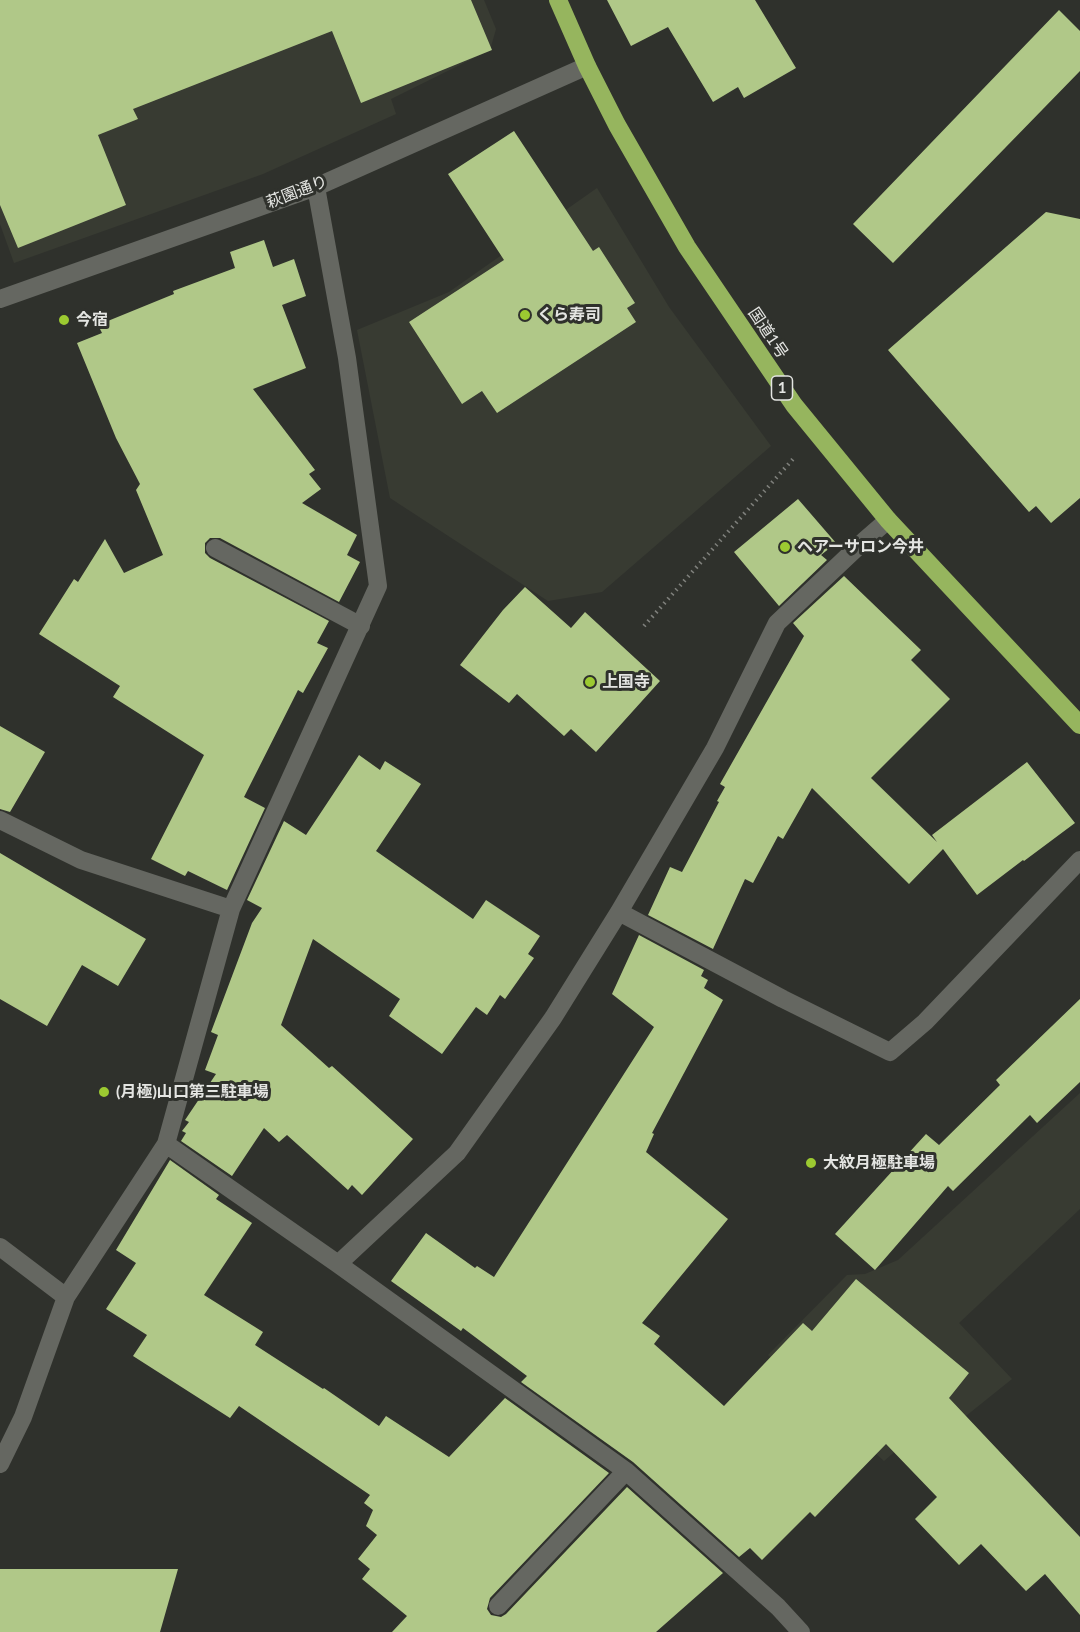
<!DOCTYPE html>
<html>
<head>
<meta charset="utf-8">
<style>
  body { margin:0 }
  canvas { display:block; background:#2f312c }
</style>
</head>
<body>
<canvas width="1080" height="1632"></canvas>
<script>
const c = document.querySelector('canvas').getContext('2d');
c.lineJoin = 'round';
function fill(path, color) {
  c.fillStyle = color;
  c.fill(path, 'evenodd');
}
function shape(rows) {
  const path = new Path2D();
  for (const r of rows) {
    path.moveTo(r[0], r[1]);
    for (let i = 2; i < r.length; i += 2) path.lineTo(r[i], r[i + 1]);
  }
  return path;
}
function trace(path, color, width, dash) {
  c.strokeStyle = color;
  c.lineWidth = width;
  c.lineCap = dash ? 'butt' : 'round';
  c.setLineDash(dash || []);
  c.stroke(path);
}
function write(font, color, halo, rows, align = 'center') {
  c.font = font + ' Lato,"Noto Sans JP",sans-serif';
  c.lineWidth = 6;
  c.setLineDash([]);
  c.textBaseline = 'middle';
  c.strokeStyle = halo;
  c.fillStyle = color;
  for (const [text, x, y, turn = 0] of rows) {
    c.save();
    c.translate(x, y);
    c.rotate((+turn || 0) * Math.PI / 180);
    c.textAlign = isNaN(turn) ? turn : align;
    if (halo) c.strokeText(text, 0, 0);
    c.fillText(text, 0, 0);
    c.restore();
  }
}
fill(shape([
  [0,0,484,0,496,29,490,50,391,99,396,114,263,174,14,263,0,224],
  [597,188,669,307,771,446,602,592,548,601,390,498,357,330,449,292],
  [1080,1093,1080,1209,959,1323,1012,1379,911,1460,899,1448,884,1461,768,1355,847,1275,865,1274,898,1260]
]), '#383b32');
fill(shape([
  [0,0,471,0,492,50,361,103,332,31,133,109,138,119,98,135,126,205,18,248,0,205],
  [607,0,755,0,796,68,744,98,738,87,713,102,668,27,631,46],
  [1059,10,1080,31,1080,71,893,263,853,224],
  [514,131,593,251,599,247,635,303,627,308,636,322,497,413,482,391,462,404,409,322,504,260,448,174],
  [1046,212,1080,219,1080,498,1051,523,1036,506,1029,512,888,350],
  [264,240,273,267,294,259,306,296,282,305,306,368,253,389,315,470,309,474,321,489,302,503,357,535,347,555,360,562,339,602,220,538,210,538,205,543,205,553,210,558,329,621,317,643,328,648,303,693,298,690,244,797,265,808,227,890,188,871,185,876,151,859,204,755,113,697,120,686,39,634,74,579,78,582,105,539,124,573,163,555,136,490,140,484,116,438,77,343,102,333,98,325,174,294,173,291,235,268,230,252],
  [798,499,836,543,821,555,827,560,779,606,734,552],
  [844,576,921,650,911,660,950,699,871,778,937,842,932,835,1027,762,1075,823,1024,861,1023,860,977,895,943,849,909,884,812,788,783,839,778,836,753,883,745,879,713,949,648,915,670,867,682,872,719,802,717,801,725,787,720,784,804,636,793,623],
  [525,587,571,628,585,612,660,681,596,752,571,729,564,736,517,694,509,703,460,665,503,610],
  [0,726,45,752,10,812,0,809],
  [359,755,380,770,385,761,421,784,376,851,473,919,486,900,540,936,528,954,534,958,505,999,500,995,487,1015,476,1007,442,1054,389,1016,400,999,313,939,281,1025,329,1068,332,1066,413,1139,362,1195,352,1185,348,1190,287,1135,279,1142,264,1128,232,1176,181,1141,186,1133,182,1131,189,1122,185,1120,216,1074,205,1070,218,1035,211,1032,252,923,262,908,247,900,284,821,306,835],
  [0,853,146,939,118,986,82,965,47,1026,0,999],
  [639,935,704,970,701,976,708,980,704,988,723,1000,652,1133,654,1134,646,1152,728,1219,642,1323,660,1336,654,1344,724,1406,803,1323,812,1331,856,1279,969,1373,949,1398,1080,1537,1080,1615,1045,1574,1026,1591,981,1544,959,1565,915,1519,937,1497,886,1444,815,1517,810,1512,762,1560,750,1548,739,1557,633,1462,521,1382,527,1376,463,1328,461,1331,391,1281,426,1233,475,1268,477,1266,494,1277,654,1027,612,994],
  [1080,999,1080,1082,1037,1123,1030,1115,953,1191,948,1186,875,1270,835,1234,926,1134,939,1145,1000,1085,996,1080],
  [170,1160,219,1195,216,1199,252,1223,204,1295,263,1332,255,1345,323,1389,324,1388,379,1426,386,1416,449,1457,505,1398,609,1473,490,1598,487,1609,491,1615,501,1617,506,1614,627,1487,723,1573,656,1632,392,1632,407,1616,362,1579,370,1569,358,1559,377,1535,366,1526,373,1510,364,1503,370,1495,239,1406,230,1418,133,1356,147,1335,106,1309,136,1263,116,1250],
  [0,1569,178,1569,160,1632,0,1632]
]), '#b0c888');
trace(shape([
  [644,626,793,459]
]), '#7f807c', 4, [1.5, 4.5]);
trace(shape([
  [0,299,316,187,587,66],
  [215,548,361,626],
  [0,820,81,860,231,909],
  [619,912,783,999,890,1052,925,1022,1080,860],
  [166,1144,338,1264,626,1471,778,1607,801,1632],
  [0,1247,66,1297],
  [338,1264,457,1153,553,1018,619,912,715,748,777,623,865,540,888,520],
  [0,1464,23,1417,66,1297,166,1144,231,909,378,586,347,358,316,187],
  [498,1606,626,1471]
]), '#656761', 18);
trace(shape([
  [558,0,587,66,617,125,687,247,794,405,888,520,1080,725]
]), '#96b55e', 18);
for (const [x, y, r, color] of [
  [525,315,6,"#9cca31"],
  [64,320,6,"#9cca31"],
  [785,547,6,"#9cca31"],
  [590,682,6,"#9cca31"],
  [104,1092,6,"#9cca31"],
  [811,1163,6,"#9cca31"]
]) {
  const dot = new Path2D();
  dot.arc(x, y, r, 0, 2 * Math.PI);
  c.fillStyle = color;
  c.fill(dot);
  trace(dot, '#2f312c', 2);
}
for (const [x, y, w] of [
  [782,388,21]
]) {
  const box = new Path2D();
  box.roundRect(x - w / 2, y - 12, w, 24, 4.5);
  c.fillStyle = '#2f312c';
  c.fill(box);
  trace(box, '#e4e5e2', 1.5);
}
write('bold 15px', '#e4e5e2', null, [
  ["1",782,388]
]);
write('16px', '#e4e5e2', '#2f312c', [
  ["萩園通り",297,192,-21],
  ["国道1号",768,333,56]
]);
write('bold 16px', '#e4e5e2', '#2f312c', [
  ["くら寿司",537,315],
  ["今宿",76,320],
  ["ヘアーサロン今井",797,547],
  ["上国寺",602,682],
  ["(月極)山口第三駐車場",116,1092],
  ["大紋月極駐車場",823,1163]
], 'left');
</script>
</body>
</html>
